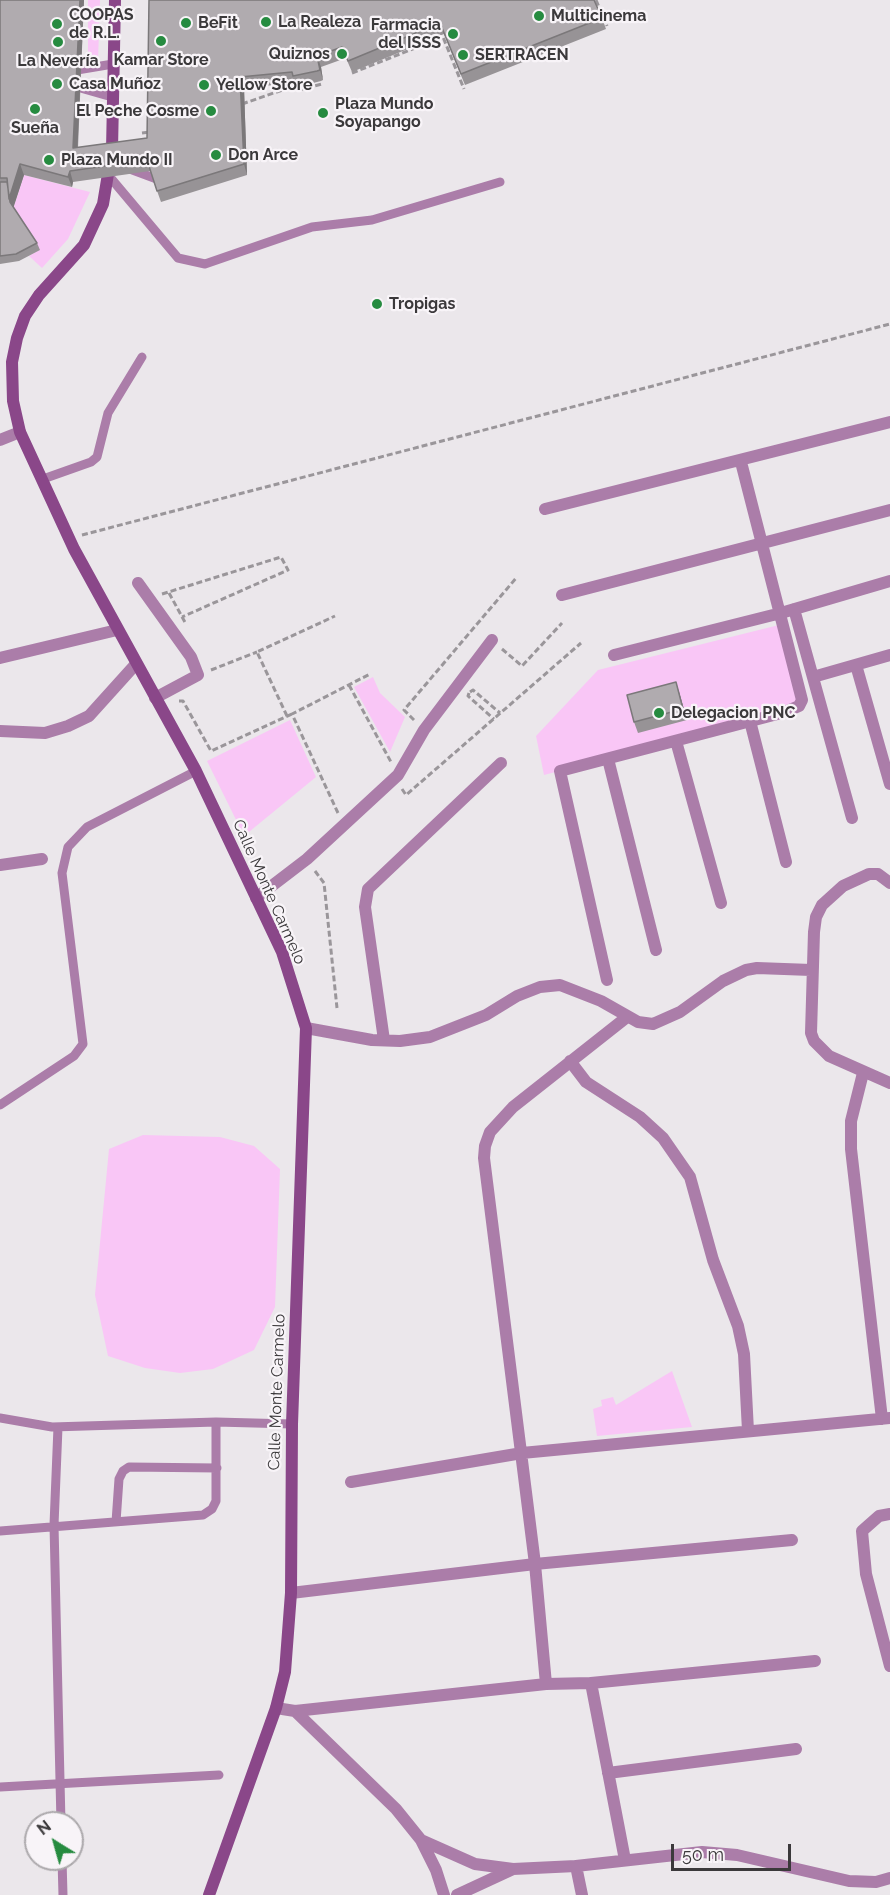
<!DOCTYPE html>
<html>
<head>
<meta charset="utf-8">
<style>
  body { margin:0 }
  #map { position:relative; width:890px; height:1895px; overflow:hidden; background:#ebe7eb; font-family:Raleway,sans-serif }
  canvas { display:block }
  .north { position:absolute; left:24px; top:1811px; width:60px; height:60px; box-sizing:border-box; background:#f8f4f8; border:2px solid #aca9ac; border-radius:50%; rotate:323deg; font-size:16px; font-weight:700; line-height:24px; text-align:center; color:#3b393b }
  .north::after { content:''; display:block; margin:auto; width:21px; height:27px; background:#268b40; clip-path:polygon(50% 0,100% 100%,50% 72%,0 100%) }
  .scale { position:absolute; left:671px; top:1844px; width:120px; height:27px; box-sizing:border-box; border:3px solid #3b393b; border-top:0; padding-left:8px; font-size:18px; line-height:21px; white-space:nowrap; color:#3b393b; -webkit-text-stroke:4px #f8f4f8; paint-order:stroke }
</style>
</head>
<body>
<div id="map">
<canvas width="890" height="1895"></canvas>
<div class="north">N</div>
<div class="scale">50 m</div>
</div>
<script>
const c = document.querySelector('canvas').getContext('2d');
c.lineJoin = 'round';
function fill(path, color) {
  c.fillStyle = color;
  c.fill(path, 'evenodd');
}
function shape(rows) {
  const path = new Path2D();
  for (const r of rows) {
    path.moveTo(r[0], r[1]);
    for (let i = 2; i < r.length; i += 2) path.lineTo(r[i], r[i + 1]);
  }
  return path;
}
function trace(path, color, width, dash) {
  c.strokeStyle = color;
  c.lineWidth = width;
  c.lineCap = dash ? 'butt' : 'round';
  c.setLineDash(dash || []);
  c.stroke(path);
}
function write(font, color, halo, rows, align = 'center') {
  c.font = font + ' Raleway,sans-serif';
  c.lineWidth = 4.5;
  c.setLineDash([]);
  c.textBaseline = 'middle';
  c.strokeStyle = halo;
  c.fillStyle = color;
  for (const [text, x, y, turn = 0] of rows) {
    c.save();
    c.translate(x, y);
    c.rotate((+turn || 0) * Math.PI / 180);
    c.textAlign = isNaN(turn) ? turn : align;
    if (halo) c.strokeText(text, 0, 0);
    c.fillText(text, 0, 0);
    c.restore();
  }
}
fill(shape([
  [88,0,100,0,98,61,88,62],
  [24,175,90,192,68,239,42,268,29,256,39,250,13,209],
  [783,624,802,700,781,713,544,775,536,736,598,670],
  [373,677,380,693,405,717,390,752,354,687],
  [290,720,316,777,244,836,207,761],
  [143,1135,220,1137,254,1146,280,1169,275,1307,254,1350,213,1369,180,1373,145,1368,108,1356,95,1295,109,1149],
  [672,1371,692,1427,597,1436,593,1409,602,1406,601,1400,613,1397,616,1405]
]), '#f9c6f6');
trace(shape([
  [596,0,607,26],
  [352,73,443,37,464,89],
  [242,104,294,86,295,91,322,84],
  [142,133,150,132],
  [82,535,890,324],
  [169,593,186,624],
  [162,594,281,557,288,570,182,617],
  [502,649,522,666,562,623],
  [211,670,257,652],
  [349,685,391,762],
  [470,692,473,690,500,713],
  [469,693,468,696,494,719],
  [179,701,183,701,211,751,292,714],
  [287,716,257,652,335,616],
  [414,720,404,710,517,577],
  [402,789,406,795,581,643],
  [338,813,292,714,370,674],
  [315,871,324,883,337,1008]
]), '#9a969a', 3, [6, 3]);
trace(shape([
  [71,71,113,64],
  [70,85,112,97],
  [127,168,162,181],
  [109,176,178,258,205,264,312,227,372,220,500,182],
  [43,479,91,462,97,457,108,413,142,357],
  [0,1105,74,1056,83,1044,62,873,68,847,87,827,196,771],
  [0,1418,52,1427,216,1422,292,1424],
  [58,1427,54,1525,61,1823],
  [116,1522,119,1479,123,1471,129,1467,217,1468],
  [0,1531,203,1515,212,1509,216,1501,216,1422],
  [0,1787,219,1775],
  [62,1859,63,1895]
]), '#ab7da9', 9);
trace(shape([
  [0,440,20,432],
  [545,509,890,422],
  [138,583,191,657,198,675,155,698],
  [562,595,890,510],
  [794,609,852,818],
  [614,655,781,613,890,581],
  [0,658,117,630],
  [856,665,890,784],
  [813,677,890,655],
  [750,721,786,862],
  [0,731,45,733,68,726,89,716,135,665],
  [676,741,721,903],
  [608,759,656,950],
  [0,865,42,859],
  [890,883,878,874,869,874,843,886,822,905,816,917,814,932,811,1033,814,1041,829,1056,890,1083],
  [256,898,307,859,398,775,424,730,492,640],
  [607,980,560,771,785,712,799,706,802,700,741,462],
  [306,1028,372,1040,400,1041,430,1037,486,1015,517,996,540,987,560,985,601,1001,638,1022,653,1024,680,1012,723,981,746,970,757,968,811,970],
  [384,1040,365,907,368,889,501,763],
  [570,1061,586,1082,640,1117,663,1138,690,1177,713,1260,738,1326,744,1354,748,1431],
  [863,1073,851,1121,851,1149,882,1419],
  [351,1482,522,1453,890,1418],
  [890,1514,879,1516,862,1531,866,1574,890,1666],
  [291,1593,535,1564,792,1540],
  [591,1683,625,1860],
  [546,1684,535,1564,484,1158,485,1146,490,1132,513,1107,627,1017],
  [276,1708,295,1711,546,1684,591,1683,815,1661],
  [295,1711,396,1809,421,1840,436,1870,444,1895],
  [608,1773,796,1749],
  [421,1840,475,1864,513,1869,576,1866,702,1852,737,1855,849,1881,876,1882,890,1878],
  [576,1866,582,1895],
  [457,1895,513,1869]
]), '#ab7da9', 12);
trace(shape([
  [115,0,112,150,103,204,84,245,39,295,25,316,17,338,12,362,13,401,20,432,74,549,196,771,282,952,306,1028,292,1424,291,1593,285,1672,276,1708,209,1895]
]), '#8a4789', 12);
fill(shape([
  [0,0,84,0,78,148,147,138,149,0,602,18,606,29,465,85,444,34,352,72,346,58,321,67,323,80,321,81,297,87,295,83,244,88,247,175,161,202,150,171,73,182,72,187,24,175,13,207,37,243,40,250,19,261,0,264],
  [679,692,687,720,638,733,634,722]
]), '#979396');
fill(shape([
  [80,0,84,0,77,159,73,148],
  [317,56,321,67,323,80,320,70],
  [240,77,244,88,247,175,244,164],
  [20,164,24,175,13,209,9,199],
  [70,171,73,182,72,187,68,177],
  [676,682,679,692,687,720,683,709]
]), '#7b787a');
const building = shape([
  [0,0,80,0,73,148,147,138,149,0,594,0,602,18,461,74,440,23,348,61,342,47,317,56,320,70,317,71,293,76,292,72,240,77,244,164,157,191,147,160,70,171,68,177,20,164,9,199,7,178,0,178,0,0],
  [0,182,7,182,10,202,37,243,16,254,0,256,0,182],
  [676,682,683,709,634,722,627,695,676,682]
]);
fill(building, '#b0abaf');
trace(building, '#7b787a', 1.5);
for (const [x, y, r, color] of [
  [539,16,6,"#268b40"],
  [266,22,6,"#268b40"],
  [186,23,6,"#268b40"],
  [57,24,6,"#268b40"],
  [453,34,6,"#268b40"],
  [161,41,6,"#268b40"],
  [58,42,6,"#268b40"],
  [342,54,6,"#268b40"],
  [463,55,6,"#268b40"],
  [57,84,6,"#268b40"],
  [204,85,6,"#268b40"],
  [35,109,6,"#268b40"],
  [211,111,6,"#268b40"],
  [323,113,6,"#268b40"],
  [216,155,6,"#268b40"],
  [49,160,6,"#268b40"],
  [377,304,6,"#268b40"],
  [659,713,6,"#268b40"]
]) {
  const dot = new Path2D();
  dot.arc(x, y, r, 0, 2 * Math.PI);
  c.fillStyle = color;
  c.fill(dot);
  trace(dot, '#f8f4f8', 2);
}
write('bold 16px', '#3b393b', '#f8f4f8', [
  ["COOPAS",69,15],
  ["de R.L.",69,33],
  ["Multicinema",551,16],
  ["La Realeza",278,22],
  ["BeFit",198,23],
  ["Farmacia",441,25,"right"],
  ["del ISSS",441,43,"right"],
  ["Quiznos",330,54,"right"],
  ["SERTRACEN",475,55],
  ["Kamar Store",161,60,"center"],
  ["La Nevería",58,61,"center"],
  ["Casa Muñoz",69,84],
  ["Yellow Store",216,85],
  ["Plaza Mundo",335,104],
  ["Soyapango",335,122],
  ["El Peche Cosme",199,111,"right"],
  ["Sueña",35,128,"center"],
  ["Don Arce",228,155],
  ["Plaza Mundo II",61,160],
  ["Tropigas",389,304],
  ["Delegacion PNC",671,713]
], 'left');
write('16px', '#3b393b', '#f8f4f8', [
  ["Calle Monte Carmelo",269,892,66],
  ["Calle Monte Carmelo",277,1392,-88]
]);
</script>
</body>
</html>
